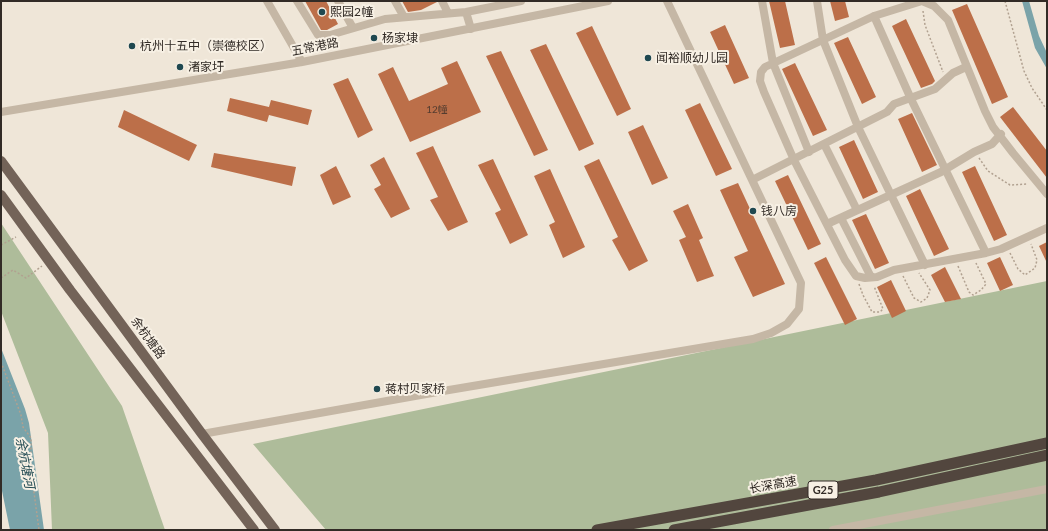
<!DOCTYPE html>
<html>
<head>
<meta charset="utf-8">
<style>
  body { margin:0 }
  #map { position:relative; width:1048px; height:531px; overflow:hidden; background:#efe6d8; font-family:Lato,sans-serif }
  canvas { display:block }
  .frame { position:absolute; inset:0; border:2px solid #322b26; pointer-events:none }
</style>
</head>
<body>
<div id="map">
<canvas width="1048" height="531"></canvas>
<div class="frame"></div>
</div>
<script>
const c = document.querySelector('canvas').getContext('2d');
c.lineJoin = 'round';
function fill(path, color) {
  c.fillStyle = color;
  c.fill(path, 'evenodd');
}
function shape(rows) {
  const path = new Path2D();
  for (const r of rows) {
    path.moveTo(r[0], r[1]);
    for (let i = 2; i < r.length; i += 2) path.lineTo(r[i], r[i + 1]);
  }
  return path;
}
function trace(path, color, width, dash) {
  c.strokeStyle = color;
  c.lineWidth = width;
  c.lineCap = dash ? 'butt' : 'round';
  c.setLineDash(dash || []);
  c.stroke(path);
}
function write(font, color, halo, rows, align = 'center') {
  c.font = font + ' Lato,"Noto Sans SC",sans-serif';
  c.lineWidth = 4;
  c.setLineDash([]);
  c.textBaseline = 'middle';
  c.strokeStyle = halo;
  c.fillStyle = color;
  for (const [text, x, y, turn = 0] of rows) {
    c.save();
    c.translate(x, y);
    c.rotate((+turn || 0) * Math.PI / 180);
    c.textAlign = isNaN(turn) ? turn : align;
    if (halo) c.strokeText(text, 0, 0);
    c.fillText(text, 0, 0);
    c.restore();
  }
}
fill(shape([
  [1,223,122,406,165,530,52,530,48,433,1,311],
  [1047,281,1047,530,326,530,253,444]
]), '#aebc9a');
fill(shape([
  [1022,1,1029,1,1039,36,1047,53,1047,69,1035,48],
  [1,348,25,409,29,423,44,530,10,530,1,486]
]), '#7aa3a9');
fill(shape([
  [305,1,326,1,338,24,327,30,321,30],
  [402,1,437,1,437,2,421,10,408,12],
  [769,1,785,1,795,45,780,48],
  [830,1,845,1,849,17,835,21],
  [967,4,1008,97,992,104,952,10],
  [906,19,935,81,932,84,921,88,892,26],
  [725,25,749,78,734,84,710,32],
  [592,26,631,109,617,116,576,33],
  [848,37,876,97,862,104,834,43],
  [546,44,594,144,579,151,530,50],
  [501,51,548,150,534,156,486,56],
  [457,61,481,112,410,142,378,74,393,67,409,101,448,84,441,68],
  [795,63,827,130,813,136,782,69],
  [348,78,373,130,358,138,333,84],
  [230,98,269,107,271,100,312,110,308,125,269,115,267,122,227,111],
  [700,103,732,169,716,176,685,110],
  [1013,107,1047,151,1047,178,1000,117],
  [124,110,197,145,189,161,118,127],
  [912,113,937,165,922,172,898,119],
  [643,125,668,178,652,185,628,132],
  [854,140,878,192,863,199,839,147],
  [433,146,468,222,448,231,430,200,438,197,416,153],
  [214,153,296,167,292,186,211,167],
  [384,157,410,209,391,218,374,189,381,185,370,165],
  [493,159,528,235,510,244,495,213,501,210,478,165],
  [599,159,648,261,629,271,612,240,618,237,584,166],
  [336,166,351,197,333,205,320,175],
  [975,166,1007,235,994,241,962,172],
  [550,169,585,247,563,258,549,225,555,222,534,176],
  [788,175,821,244,808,250,775,181],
  [738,183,785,284,753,297,734,257,748,251,720,190],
  [920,189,949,249,934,256,906,196],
  [688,204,703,238,699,240,714,276,697,282,679,240,686,237,673,211],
  [866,214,889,263,875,269,852,220],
  [1047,242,1047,263,1039,246],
  [826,257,857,319,845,325,814,263],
  [1000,257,1013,285,1000,291,987,263],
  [945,267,961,299,945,302,931,275],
  [891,280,906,311,892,318,877,287]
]), '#bc6f49');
trace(shape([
  [1005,1,1024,71,1032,88,1047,110],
  [923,11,925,25,943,72],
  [979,158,988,171,1010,185,1028,184],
  [1,245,16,237],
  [1010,253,1018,269,1025,275,1035,268,1037,260,1031,244],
  [958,266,969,292,973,295,981,290,986,284,976,263],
  [903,276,914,298,921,302,927,298,930,290,919,273],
  [1,278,13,270,26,278,42,266],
  [859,284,863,295,872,312,880,312,883,309,874,286],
  [1,362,21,415,23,427,31,438,31,470,39,530]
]), '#b1a190', 1.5, [2, 2]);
trace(shape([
  [267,1,302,62],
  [297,1,318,35,330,35,385,19,466,12,521,1],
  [338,1,353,28],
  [395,1,404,17],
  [442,1,448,13],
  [762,1,773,63,809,152],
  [817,1,823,40,858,127,925,265],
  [466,12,471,29],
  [874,16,911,99,986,253],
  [1,112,302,62,608,1],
  [824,144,857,210],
  [752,180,887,112,894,104,935,89,953,73,966,67],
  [1047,194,1013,153,993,127,985,111,948,20,934,6,922,1,874,16,765,67,761,72,760,81,764,92,794,160,845,260,856,276,865,278,877,277,894,270,986,253,1001,249,1047,228],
  [841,218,871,277],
  [827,224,941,172,974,152,992,144,1001,134],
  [202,434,443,391,753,339,771,333,787,324,799,309,801,283,667,1],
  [833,530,1047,489]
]), '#c5b7a5', 8);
trace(shape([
  [1,161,202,434,275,530],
  [1,195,70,290,254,530]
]), '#736358', 10);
trace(shape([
  [597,530,876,480,1047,443],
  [674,530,879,492,1047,455]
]), '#52463e', 11);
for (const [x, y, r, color] of [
  [322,12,4,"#1f4850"],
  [374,38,4,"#1f4850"],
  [132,46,4,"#1f4850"],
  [648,58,4,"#1f4850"],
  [180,67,4,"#1f4850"],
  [753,211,4,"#1f4850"],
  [377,389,4,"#1f4850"]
]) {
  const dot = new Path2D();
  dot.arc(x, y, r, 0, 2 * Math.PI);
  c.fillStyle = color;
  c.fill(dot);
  trace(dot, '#f7f0e4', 1.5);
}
write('10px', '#543c2f', null, [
  ["12幢",437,110]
]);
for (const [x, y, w] of [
  [823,490,30]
]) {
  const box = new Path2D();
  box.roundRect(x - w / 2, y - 9, w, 18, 3);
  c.fillStyle = '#f7f0e4';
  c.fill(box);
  trace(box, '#322b26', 1);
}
write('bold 11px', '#322b26', null, [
  ["G25",823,490]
]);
write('12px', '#322b26', '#f7f0e4', [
  ["熙园2幢",330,12],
  ["杨家埭",382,38],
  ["杭州十五中（崇德校区）",140,46],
  ["闻裕顺幼儿园",656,58],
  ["渚家圩",188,67],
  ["钱八房",761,211],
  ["蒋村贝家桥",385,389]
], 'left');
write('12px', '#322b26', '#f7f0e4', [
  ["五常港路",315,47,-11],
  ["余杭塘路",148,338,54],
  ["长深高速",773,485,-10]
]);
write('italic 13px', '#1f4850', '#f7f0e4', [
  ["余杭塘河",25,463,79]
]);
</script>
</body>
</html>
